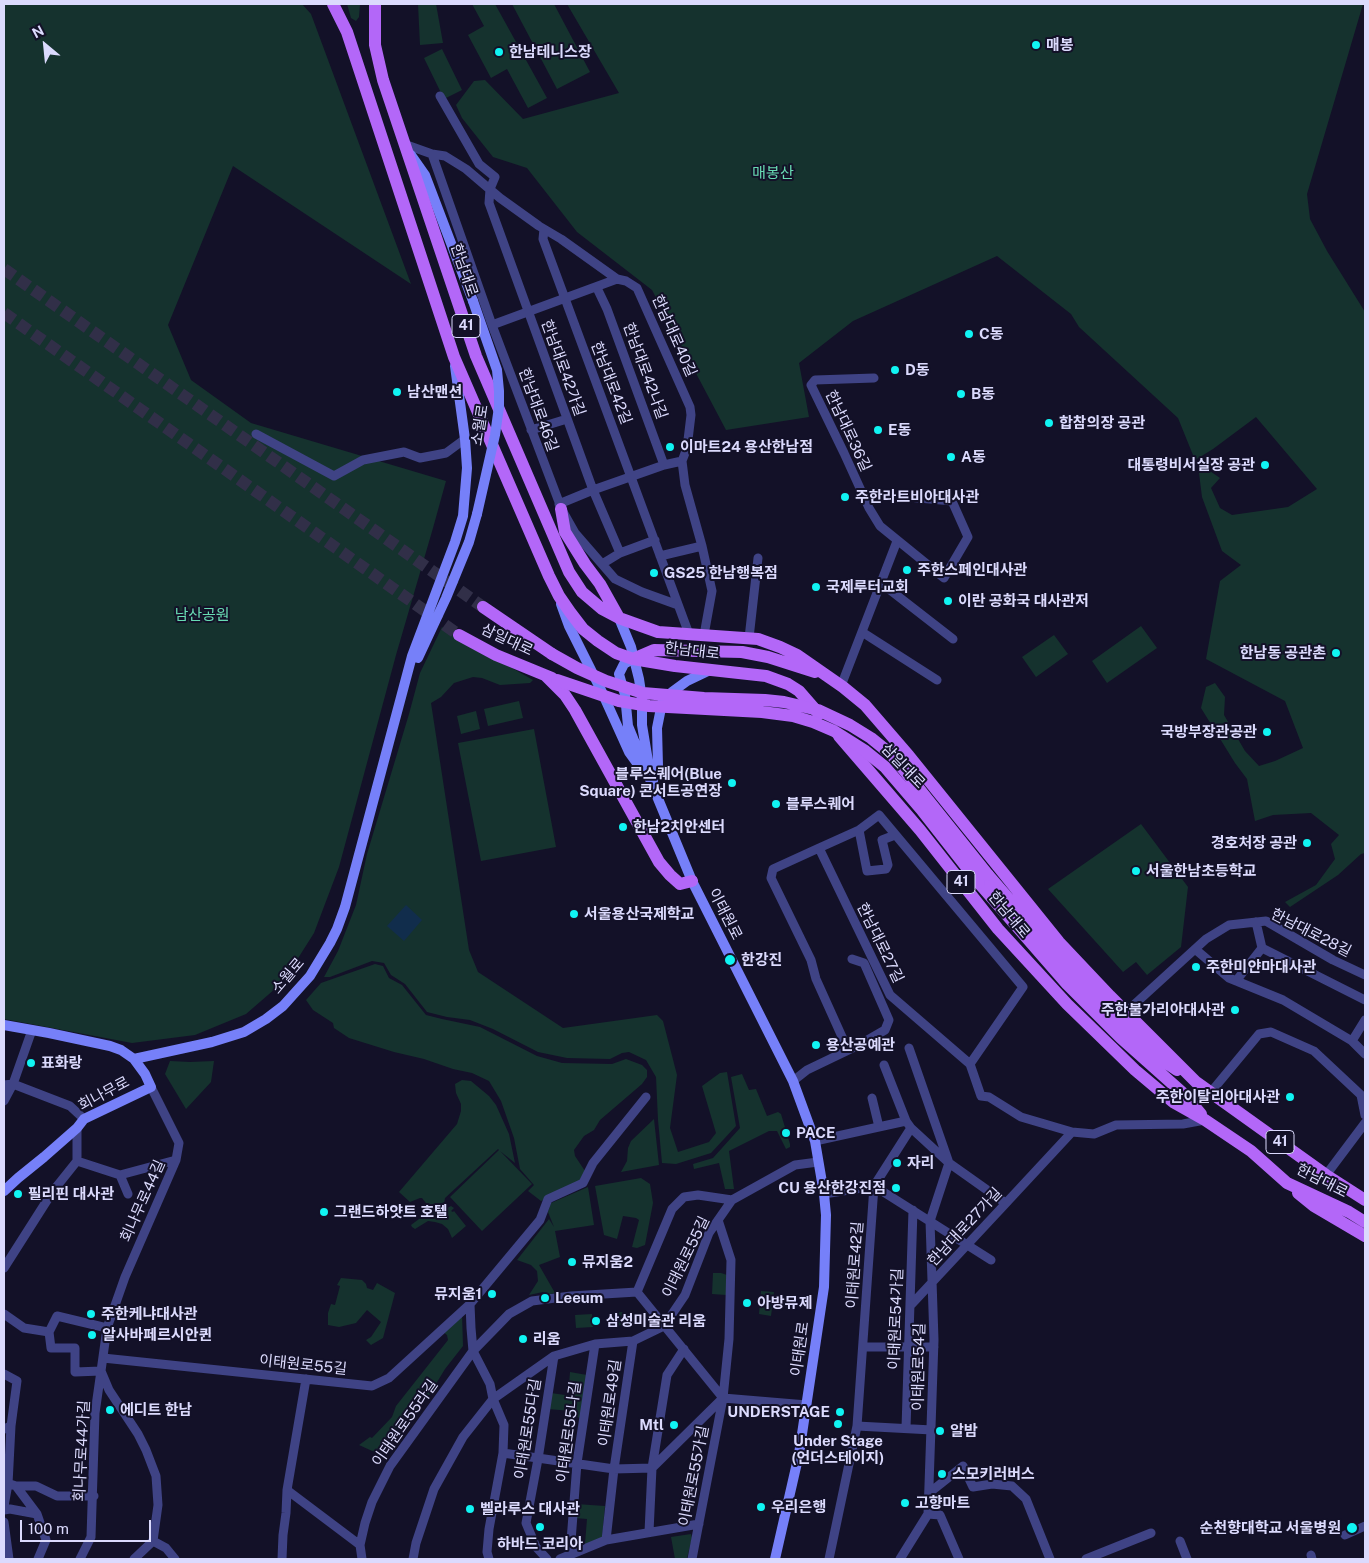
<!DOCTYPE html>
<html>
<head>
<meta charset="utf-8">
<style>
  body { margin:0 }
  #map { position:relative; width:1369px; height:1563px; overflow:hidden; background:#131128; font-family:"Public Sans",sans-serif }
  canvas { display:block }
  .frame { position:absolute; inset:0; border:5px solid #dbdafd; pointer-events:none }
  .north { position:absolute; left:20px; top:20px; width:50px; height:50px; -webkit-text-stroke:4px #131128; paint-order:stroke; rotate:332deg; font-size:14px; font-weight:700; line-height:20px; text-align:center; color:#dbdafd }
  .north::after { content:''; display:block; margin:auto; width:18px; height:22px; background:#dbdafd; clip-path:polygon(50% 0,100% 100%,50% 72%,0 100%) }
  .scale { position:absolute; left:20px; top:1520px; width:131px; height:22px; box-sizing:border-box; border:2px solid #dbdafd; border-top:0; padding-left:6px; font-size:15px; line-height:18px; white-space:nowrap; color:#dbdafd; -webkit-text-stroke:4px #131128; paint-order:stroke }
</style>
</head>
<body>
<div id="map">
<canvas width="1369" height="1563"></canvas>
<div class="frame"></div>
<div class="north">N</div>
<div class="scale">100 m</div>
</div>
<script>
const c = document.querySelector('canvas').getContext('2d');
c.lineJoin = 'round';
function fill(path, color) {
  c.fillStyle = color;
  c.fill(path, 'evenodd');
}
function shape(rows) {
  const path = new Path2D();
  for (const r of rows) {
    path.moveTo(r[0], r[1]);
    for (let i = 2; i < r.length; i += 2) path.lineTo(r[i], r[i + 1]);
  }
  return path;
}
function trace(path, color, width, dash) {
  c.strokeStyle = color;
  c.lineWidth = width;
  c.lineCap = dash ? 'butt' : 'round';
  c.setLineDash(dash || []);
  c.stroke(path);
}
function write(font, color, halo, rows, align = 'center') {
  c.font = font + ' "Public Sans","Noto Sans KR",sans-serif';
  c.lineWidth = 4;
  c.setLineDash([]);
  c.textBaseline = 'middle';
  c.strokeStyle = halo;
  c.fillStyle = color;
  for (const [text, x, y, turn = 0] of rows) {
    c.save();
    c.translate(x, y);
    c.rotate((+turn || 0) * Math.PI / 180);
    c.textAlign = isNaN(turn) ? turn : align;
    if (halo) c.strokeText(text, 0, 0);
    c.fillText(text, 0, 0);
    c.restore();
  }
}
fill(shape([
  [4,4,302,4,311,14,411,284,233,166,168,325,191,380,251,423,446,481,433,528,396,655,339,867,314,933,283,982,246,1014,195,1035,132,1043,4,1019],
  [347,4,360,4,359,17,356,21,351,18],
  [418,4,436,4,443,43,420,45],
  [472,4,495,4,547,98,528,108,507,69,491,78,468,35,484,26],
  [512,4,554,4,590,72,557,89],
  [567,4,1363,4,1307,194,1310,219,1327,251,1365,312,1365,853,1361,854,1338,875,1290,907,1285,902,1316,885,1335,859,1331,844,1339,835,1311,813,1273,815,1255,821,1247,779,1235,763,1201,708,1206,687,1215,683,1225,697,1224,715,1245,751,1259,766,1275,761,1303,748,1285,701,1206,659,1220,581,1241,565,1222,551,1202,497,1199,473,1207,469,1220,478,1211,488,1220,508,1232,515,1288,507,1317,489,1256,417,1213,449,1195,460,1178,418,1079,327,1071,314,997,256,853,321,799,363,809,417,726,430,652,290,577,232,527,168,493,157,462,118,456,105,474,81,485,80,523,119,619,93],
  [442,49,462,90,444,99,424,58],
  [1141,626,1157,648,1107,683,1092,661],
  [442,627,454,635,533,680,530,683,500,685,482,678,473,677,454,683,441,697,431,703,469,950,478,972,563,1028,657,1015,663,1021,677,1075,670,1128,678,1152,709,1142,716,1133,702,1086,720,1073,727,1072,736,1126,711,1153,676,1164,662,1163,658,1120,656,1077,646,1060,629,1052,622,1053,610,1059,567,1058,538,1052,493,1029,470,1020,447,1017,427,1012,405,984,391,975,384,963,372,961,330,977,324,977,338,951,356,905,367,854,409,714,420,673],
  [1054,635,1068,654,1036,677,1022,657],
  [519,701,523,718,488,726,484,709],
  [476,711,480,729,461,734,457,716],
  [534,729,556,847,481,861,458,743],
  [1141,824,1188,887,1181,947,1147,975,1136,962,1123,972,1048,889],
  [375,964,383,966,389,978,402,985,426,1015,442,1019,480,1027,537,1056,562,1063,612,1064,626,1059,642,1065,647,1070,647,1077,642,1084,600,1120,594,1130,584,1136,574,1150,575,1156,587,1174,581,1182,541,1201,528,1191,534,1185,520,1169,514,1138,501,1101,489,1081,472,1073,453,1069,424,1059,394,1052,349,1038,334,1028,333,1023,313,1010,306,1000,321,983],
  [170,1061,190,1062,214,1061,211,1082,186,1109,165,1074],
  [742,1074,749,1090,756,1089,767,1116,778,1112,781,1114,790,1144,790,1147,786,1149,777,1131,769,1131,729,1151,734,1189,725,1189,719,1163,694,1169,693,1164,713,1158,740,1128,731,1077],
  [462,1080,471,1081,489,1096,496,1105,509,1134,515,1163,500,1151,532,1184,482,1231,450,1197,499,1150,498,1149,445,1198,443,1210,451,1206,454,1208,451,1211,453,1212,454,1211,466,1226,452,1238,448,1229,442,1224,435,1222,428,1221,415,1229,412,1227,411,1225,427,1213,429,1207,422,1198,420,1198,410,1202,399,1192,457,1124,461,1111,461,1104,456,1093,455,1084],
  [654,1119,659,1165,621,1172,627,1161,628,1148,631,1141],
  [641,1178,650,1184,653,1203,645,1245,637,1248,632,1247,639,1220,636,1218,623,1216,617,1239,604,1235,595,1186],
  [588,1187,594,1225,555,1231,560,1257,539,1265,555,1293,546,1295,543,1292,529,1295,538,1281,537,1271,531,1265,517,1260,549,1219,554,1227,548,1212,551,1203],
  [713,1273,721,1273,727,1275,726,1295,712,1294],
  [341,1278,362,1280,366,1284,367,1288,373,1290,377,1283,395,1293,383,1338,371,1345,366,1340,371,1337,381,1322,367,1310,356,1323,339,1327,328,1325,328,1313,331,1304,335,1305,340,1286,337,1285],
  [761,1291,774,1292,771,1316,759,1314],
  [623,1312,623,1325,611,1326,611,1313],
  [462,1314,463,1346,445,1369,425,1402,381,1455,359,1445,370,1437,372,1438,392,1417,396,1406,448,1340,447,1335,443,1332],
  [592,1314,593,1327,576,1328,575,1315],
  [570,1372,587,1375,580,1418,575,1416,574,1412,571,1411,548,1409,551,1393,572,1396,573,1386,569,1385],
  [576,1504,605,1506,602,1538,585,1544,587,1519,575,1518],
  [691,1534,692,1538,687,1558,684,1559,675,1559,671,1537]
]), '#15322e');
fill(shape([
  [406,905,422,920,404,941,387,926]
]), '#112d4c');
trace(shape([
  [4,269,483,607],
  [4,313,459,635]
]), '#312f48', 12, [12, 6]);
trace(shape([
  [440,96,479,164,495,177,490,189,489,203,593,490,620,553],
  [404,144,432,154,445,156,466,169,500,198,539,226,561,239,617,279,626,281,637,288,690,407,691,415,687,448,682,461,685,485,702,546,712,591,704,635],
  [432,154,492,325,562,510,575,533,615,579,642,592,678,605],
  [544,229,543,239,689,634],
  [597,288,607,309,664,465],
  [492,325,617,279],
  [874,378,815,380,811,385,844,453,869,508,880,526,944,578,968,537,952,501,908,497],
  [531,430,567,419],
  [256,434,334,476,363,460,404,452,420,458,446,453,465,439],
  [559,504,593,490,664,465,682,461],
  [660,556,702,546],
  [602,564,620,553,655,540],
  [881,583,953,639],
  [862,632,937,680],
  [749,638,758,558],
  [841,686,897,541],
  [859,830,867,871,886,869,888,865,882,840,895,835],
  [819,848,773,869,771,878,811,960,816,979,848,1050],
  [1262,948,1365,1000],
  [1195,949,1229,978,1283,1000,1352,1041,1365,1054],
  [1236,981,1262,948,1256,922],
  [1126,1012,1206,939,1229,925,1266,921,1333,960,1365,975],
  [1352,1041,1365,1020],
  [970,1064,1023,987,879,815,859,830,819,848,890,995,970,1064,981,1096,989,1097,1021,1117,1072,1132,1094,1134,1116,1125,1183,1124,1205,1120],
  [884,1065,906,1121,911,1128,949,1163,1004,1202,1007,1202,1072,1132],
  [793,1081,807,1070,859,1045,885,1030,889,1020,864,963,852,959],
  [4,1085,13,1084,70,1106,84,1119],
  [1211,1092,1259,1034,1271,1032,1314,1051,1361,1095,1365,1115],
  [872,1098,879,1127],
  [4,1101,13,1084,32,1030],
  [815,1141,906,1121],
  [77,1161,120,1175,128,1194],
  [120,1175,176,1160],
  [1326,1175,1365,1123],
  [824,1194,874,1186,991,1260],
  [4,1268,53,1191,77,1161,77,1128],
  [910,1306,1008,1201],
  [4,1314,24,1328,49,1332],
  [863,1347,934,1347],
  [103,1358,372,1386,389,1378,470,1304],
  [4,1374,17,1381,11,1426,4,1429],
  [723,1398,637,1292,672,1209,684,1197,698,1195,732,1200],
  [857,1426,932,1430],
  [906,1428,913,1210],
  [503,1453,614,1469,652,1468,723,1398,807,1405],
  [4,1482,16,1486,36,1486,57,1496,94,1496],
  [16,1486,37,1514],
  [287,1490,360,1545],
  [929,1493,963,1466,973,1487,992,1484,1012,1486,1026,1499,1050,1559],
  [4,1506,8,1484,11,1426],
  [4,1510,10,1509,37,1514,46,1540,38,1559],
  [928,1514,940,1515,959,1559],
  [4,1522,9,1559],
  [649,1532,652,1468,667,1375,684,1349],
  [1345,1535,1365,1526],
  [606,1540,614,1469,633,1341],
  [153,1541,166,1548,175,1559],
  [1180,1541,1187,1559],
  [570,1554,577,1463,595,1344],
  [1311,1555,1312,1559],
  [80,1559,91,1537,95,1413,101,1371,75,1372,75,1348,51,1348,49,1332,57,1316,107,1328],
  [134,1559,153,1541,158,1505,156,1476,146,1450,138,1434,109,1390,101,1371,107,1328,125,1277,176,1160,179,1143,151,1087],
  [282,1559,283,1535,286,1513,287,1490,306,1379],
  [362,1559,360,1545,365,1523,372,1502,390,1466,473,1351,509,1314,532,1301,571,1296,637,1292],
  [413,1559,416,1543,434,1489,463,1437,493,1399,554,1356,595,1344,633,1341,664,1326,685,1295,709,1233,732,1200,795,1165,818,1162],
  [489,1559,487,1552,489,1529,503,1453,504,1425,493,1399,490,1384,473,1351,471,1328,470,1304,540,1220,548,1199,583,1183,593,1163,646,1097],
  [547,1559,536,1547,526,1523,538,1459,554,1356],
  [560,1559,606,1540,699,1524],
  [692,1559,723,1398,729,1339,731,1260,718,1220],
  [829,1559,857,1426,874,1186,911,1128],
  [900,1559,928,1514,934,1340,930,1221,949,1163,909,1048],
  [1086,1559,1151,1533]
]), '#3f4385', 9);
trace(shape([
  [411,155,425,175,473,301],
  [561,604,569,626,601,690,629,752,642,770],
  [619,618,631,647,639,679,642,699,642,725,649,767],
  [418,658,446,598,469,542,477,514],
  [633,659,624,664,619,674,625,695,628,726,692,881,793,1081,815,1141,824,1194,826,1215,824,1287,799,1454,775,1559],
  [652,783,658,766,657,728,662,703,672,692,687,681,710,670],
  [4,1025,49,1033,110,1046,121,1050,134,1059,212,1042,244,1032,266,1019,283,1006,310,976,330,943,337,929,345,907,412,656,455,542,463,516,467,468,465,439,455,366],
  [4,1191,18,1178,44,1157,77,1128,84,1119,151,1087,145,1074,134,1059]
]), '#7680f9', 10);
trace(shape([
  [333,4,347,32,454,357,549,576,559,596,570,612,583,629,598,641,616,653,633,659,675,666,766,676,788,684,799,691,819,714],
  [375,4,375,45,383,80,476,356,569,572,582,592,602,609,619,618,658,632,758,639,780,647,797,655,843,687,865,705,909,756,1059,942,1110,996,1196,1082,1326,1175,1365,1200],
  [561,509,565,532,585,564,600,584,619,618],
  [483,607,552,654],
  [459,635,496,655,552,678],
  [633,659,654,650,742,652,768,657,815,672],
  [546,676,565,695,575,710,659,862,670,875,680,884,692,881],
  [839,736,920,830,998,929,1067,1004,1135,1070,1173,1102,1205,1120,1251,1151,1287,1183,1349,1212,1365,1222],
  [988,875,1073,973,1127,1028,1162,1060,1177,1070],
  [979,883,1067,984,1121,1038,1185,1095,1201,1114],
  [1298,1193,1314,1206,1365,1236]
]), '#b367f8', 12);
trace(shape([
  [473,301,497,370,499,391,499,407,495,435,477,514]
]), '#7680f9', 10);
trace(shape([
  [552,654,577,668,606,681,643,693,704,698,765,700,784,702,818,710,850,725,871,738,892,755,988,875],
  [557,680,619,701,649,706,762,712,793,716,813,722,834,731,864,750,885,767,921,809,979,883]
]), '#b367f8', 12);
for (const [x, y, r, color] of [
  [1036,45,5,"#10f4f3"],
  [499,52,5,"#10f4f3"],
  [969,334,5,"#10f4f3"],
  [895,370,5,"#10f4f3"],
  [397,392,5,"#10f4f3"],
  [961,394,5,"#10f4f3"],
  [1049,423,5,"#10f4f3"],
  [878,430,5,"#10f4f3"],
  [670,447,5,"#10f4f3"],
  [951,457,5,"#10f4f3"],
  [1265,465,5,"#10f4f3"],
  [845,497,5,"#10f4f3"],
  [907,570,5,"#10f4f3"],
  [654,573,5,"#10f4f3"],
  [816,587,5,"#10f4f3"],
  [948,601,5,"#10f4f3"],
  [1336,653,5,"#10f4f3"],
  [1267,732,5,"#10f4f3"],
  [732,783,5,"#10f4f3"],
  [776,804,5,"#10f4f3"],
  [623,827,5,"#10f4f3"],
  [1307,843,5,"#10f4f3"],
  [1136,871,5,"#10f4f3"],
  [574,914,5,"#10f4f3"],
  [730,960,6,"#10f4f3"],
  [1196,967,5,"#10f4f3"],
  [1235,1010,5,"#10f4f3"],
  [816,1045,5,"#10f4f3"],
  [31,1063,5,"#10f4f3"],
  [1290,1097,5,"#10f4f3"],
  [786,1133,5,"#10f4f3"],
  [897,1163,5,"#10f4f3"],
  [896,1188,5,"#10f4f3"],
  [18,1194,5,"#10f4f3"],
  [324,1212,5,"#10f4f3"],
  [572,1262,5,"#10f4f3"],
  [492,1294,5,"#10f4f3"],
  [545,1298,5,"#10f4f3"],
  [747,1303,5,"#10f4f3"],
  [91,1314,5,"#10f4f3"],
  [596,1321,5,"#10f4f3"],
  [92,1335,5,"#10f4f3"],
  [523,1339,5,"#10f4f3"],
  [110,1410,5,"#10f4f3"],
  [840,1412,5,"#10f4f3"],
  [838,1424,5,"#10f4f3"],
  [674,1425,5,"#10f4f3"],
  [940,1431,5,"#10f4f3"],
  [942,1474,5,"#10f4f3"],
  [905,1503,5,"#10f4f3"],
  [761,1507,5,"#10f4f3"],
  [470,1509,5,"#10f4f3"],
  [540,1527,5,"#10f4f3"],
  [1352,1528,6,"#10f4f3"]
]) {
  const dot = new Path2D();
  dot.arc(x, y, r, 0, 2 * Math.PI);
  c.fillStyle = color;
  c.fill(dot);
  trace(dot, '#131128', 2);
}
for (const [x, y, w] of [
  [466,326,28],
  [961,882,28],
  [1280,1142,28]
]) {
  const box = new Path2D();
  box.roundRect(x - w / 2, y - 11.5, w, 23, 4);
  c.fillStyle = '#131128';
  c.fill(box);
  trace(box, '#dbdafd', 1);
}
write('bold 14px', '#dbdafd', null, [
  ["41",466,326],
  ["41",961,882],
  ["41",1280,1142]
]);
write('bold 15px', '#dbdafd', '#131128', [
  ["매봉",1046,45],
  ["한남테니스장",509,52],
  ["C동",979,334],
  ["D동",905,370],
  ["남산맨션",407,392],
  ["B동",971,394],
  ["합참의장 공관",1059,423],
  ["E동",888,430],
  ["이마트24 용산한남점",680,447],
  ["A동",961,457],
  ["대통령비서실장 공관",1255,465,"right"],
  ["주한라트비아대사관",855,497],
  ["주한스페인대사관",917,570],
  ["GS25 한남행복점",664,573],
  ["국제루터교회",826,587],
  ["이란 공화국 대사관저",958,601],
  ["한남동 공관촌",1326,653,"right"],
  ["국방부장관공관",1257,732,"right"],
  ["블루스퀘어(Blue",722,774,"right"],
  ["Square) 콘서트공연장",722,791,"right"],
  ["블루스퀘어",786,804],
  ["한남2치안센터",633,827],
  ["경호처장 공관",1297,843,"right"],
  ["서울한남초등학교",1146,871],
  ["서울용산국제학교",584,914],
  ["한강진",741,960],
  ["주한미얀마대사관",1206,967],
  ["주한불가리아대사관",1225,1010,"right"],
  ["용산공예관",826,1045],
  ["표화랑",41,1063],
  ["주한이탈리아대사관",1280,1097,"right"],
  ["PACE",796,1133],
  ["자리",907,1163],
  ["CU 용산한강진점",886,1188,"right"],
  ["필리핀 대사관",28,1194],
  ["그랜드하얏트 호텔",334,1212],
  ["뮤지움2",582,1262],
  ["뮤지움1",482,1294,"right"],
  ["Leeum",555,1298],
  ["아방뮤제",757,1303],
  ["주한케냐대사관",101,1314],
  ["삼성미술관 리움",606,1321],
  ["알사바페르시안퀸",102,1335],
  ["리움",533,1339],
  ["에디트 한남",120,1410],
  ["UNDERSTAGE",830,1412,"right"],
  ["Mtl",664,1425,"right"],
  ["알밤",950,1431],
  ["Under Stage",838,1441,"center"],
  ["(언더스테이지)",838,1458,"center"],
  ["스모키러버스",952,1474],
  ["고향마트",915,1503],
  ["우리은행",771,1507],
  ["벨라루스 대사관",480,1509],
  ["순천향대학교 서울병원",1341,1528,"right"],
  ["하바드 코리아",540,1544,"center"]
], 'left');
write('15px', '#68dbb3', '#131128', [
  ["매봉산",773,173],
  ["남산공원",202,615]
]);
write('15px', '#dbdafd', '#131128', [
  ["한남대로",464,270,71],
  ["한남대로40길",674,336,66],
  ["한남대로42가길",563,368,70],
  ["한남대로42나길",645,371,70],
  ["한남대로42길",611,383,69],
  ["한남대로46길",538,410,70],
  ["소월로",480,425,-81],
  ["한남대로36길",848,431,65],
  ["삼일대로",507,640,25],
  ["한남대로",692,651,7],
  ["삼일대로",903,766,46],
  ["이태원로",725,914,63],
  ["한남대로",1009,915,50],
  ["한남대로28길",1311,933,27],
  ["한남대로27길",880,943,64],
  ["소월로",288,976,-50],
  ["회나무로",104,1094,-28],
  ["한남대로",1322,1181,27],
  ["회나무로44길",143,1201,-66],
  ["한남대로27가길",965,1227,-47],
  ["이태원로55길",686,1257,-64],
  ["이태원로42길",855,1265,-86],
  ["이태원로54가길",896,1319,-88],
  ["이태원로",800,1349,-82],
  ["이태원로55길",303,1365,6],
  ["이태원로54길",919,1367,-89],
  ["이태원로49길",610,1403,-82],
  ["이태원로55라길",405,1423,-55],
  ["이태원로55다길",528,1429,-81],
  ["이태원로55나길",569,1432,-82],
  ["회나무로44가길",82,1451,-87],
  ["이태원로55가길",694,1476,-79]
]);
</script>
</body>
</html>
